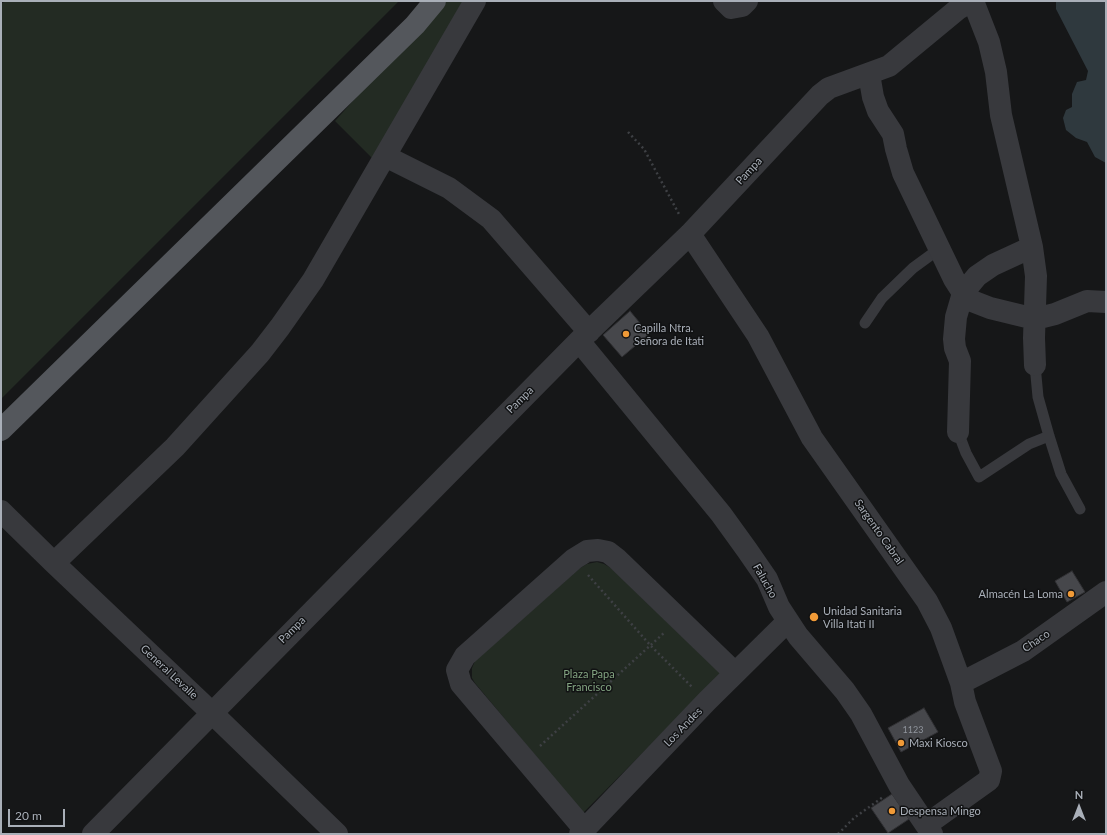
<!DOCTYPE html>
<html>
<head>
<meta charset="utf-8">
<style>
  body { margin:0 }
  #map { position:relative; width:1107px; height:835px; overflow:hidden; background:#161718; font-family:Lato,sans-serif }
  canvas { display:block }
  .frame { position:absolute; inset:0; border:2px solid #a9afb8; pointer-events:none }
  .north { position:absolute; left:1059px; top:787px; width:40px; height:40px; -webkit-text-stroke:3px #111213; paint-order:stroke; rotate:0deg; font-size:11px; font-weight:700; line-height:16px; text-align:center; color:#a9afb8 }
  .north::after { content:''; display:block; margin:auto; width:14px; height:18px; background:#a9afb8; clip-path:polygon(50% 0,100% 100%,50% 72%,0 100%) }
  .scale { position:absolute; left:8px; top:809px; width:57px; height:18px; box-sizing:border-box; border:2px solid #a9afb8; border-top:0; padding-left:5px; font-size:12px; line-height:14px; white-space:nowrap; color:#a9afb8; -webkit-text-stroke:3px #111213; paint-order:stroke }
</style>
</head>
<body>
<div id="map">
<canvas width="1107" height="835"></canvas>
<div class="frame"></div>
<div class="north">N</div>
<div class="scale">20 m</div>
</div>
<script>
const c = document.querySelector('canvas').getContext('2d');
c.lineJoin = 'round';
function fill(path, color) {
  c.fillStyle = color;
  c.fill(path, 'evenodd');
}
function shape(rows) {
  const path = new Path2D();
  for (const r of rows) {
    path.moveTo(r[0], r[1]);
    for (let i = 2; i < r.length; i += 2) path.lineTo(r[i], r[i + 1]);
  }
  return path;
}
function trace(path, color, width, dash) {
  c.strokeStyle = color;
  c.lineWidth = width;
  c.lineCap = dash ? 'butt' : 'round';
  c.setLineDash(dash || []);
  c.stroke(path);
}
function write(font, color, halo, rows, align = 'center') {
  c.font = font + ' Lato,sans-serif';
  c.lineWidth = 3;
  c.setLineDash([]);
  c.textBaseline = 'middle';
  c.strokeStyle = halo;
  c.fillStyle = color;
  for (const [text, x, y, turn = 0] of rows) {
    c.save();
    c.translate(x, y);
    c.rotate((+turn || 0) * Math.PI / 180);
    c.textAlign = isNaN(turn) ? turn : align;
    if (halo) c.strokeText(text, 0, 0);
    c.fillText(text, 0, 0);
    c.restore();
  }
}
fill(shape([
  [6,1,399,1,1,399,1,4],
  [442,1,463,1,373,159,335,121],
  [597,562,604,564,611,568,721,674,583,813,475,683,472,678,472,668,475,661,580,568,587,564]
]), '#232b23');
fill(shape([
  [1056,1,1106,1,1106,163,1095,157,1087,142,1076,138,1066,130,1063,118,1066,110,1072,107,1072,94,1077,82,1086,80,1088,71,1056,9]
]), '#2f393e');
const building = shape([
  [630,311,649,334,622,357,603,335,630,311],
  [1072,571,1085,592,1067,602,1055,581,1072,571],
  [924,708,938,732,901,752,888,728,924,708],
  [892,794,909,819,888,833,871,808,892,794]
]);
fill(building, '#46474b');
trace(building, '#313134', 1);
trace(shape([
  [628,132,644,149,680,216],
  [588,575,651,646,693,688],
  [540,746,665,632],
  [838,834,854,818,883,797]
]), '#3e4044', 2.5, [2, 3]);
trace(shape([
  [865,323,882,298,913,268,939,249],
  [1035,365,1038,397,1049,436,1061,474,1080,509],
  [958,432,966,453,979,477,1029,444,1049,436]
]), '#38393d', 11);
trace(shape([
  [724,1,731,8,742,6,747,1],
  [973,1,989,42,996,72,1001,115,1032,247,1036,276,1034,338,1035,365],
  [869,74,873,97,878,111,893,134,896,149,903,173,954,279,963,293,972,301,990,308,1035,319,1055,314,1087,301,1106,302],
  [385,156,449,188,491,219,589,332],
  [690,234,758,336,812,438,927,601,941,628,961,683,965,702,991,771,989,780,926,825],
  [579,341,721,514,747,550,767,579,779,607,798,636,845,691,861,714,899,785,932,834],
  [958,432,960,361,955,348,954,339,956,317,963,293,977,276,993,265,1032,247],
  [1,511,54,563,211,712,337,834],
  [54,563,175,447,260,353,280,327,313,280,475,1],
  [961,683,1023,651,1106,592],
  [584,829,461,684,457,670,465,656,574,559,587,551,598,550,608,552,617,559,735,673],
  [93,834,579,341,690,234,820,95,829,88,889,66,958,9,972,1],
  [580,834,707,701,788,621]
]), '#38393d', 22);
trace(shape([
  [1,430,415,25,435,1]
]), '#54575c', 22);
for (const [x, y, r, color] of [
  [626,334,4,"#f09a37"],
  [1071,594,4,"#f09a37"],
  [814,617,5,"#f09a37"],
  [901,743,4,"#f09a37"],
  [892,811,4,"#f09a37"]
]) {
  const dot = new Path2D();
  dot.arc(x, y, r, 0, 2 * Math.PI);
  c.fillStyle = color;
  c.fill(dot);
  trace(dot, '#111213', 1.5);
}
write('9px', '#90959d', null, [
  ["1123",913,730]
]);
write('11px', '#a9afb8', '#111213', [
  ["Pampa",749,171,-47],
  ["Pampa",520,400,-45],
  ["Sargento Cabral",879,532,55],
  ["Falucho",765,581,61],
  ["Pampa",292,630,-45],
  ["Chaco",1036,641,-34],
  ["General Levalle",169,672,43],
  ["Los Andes",683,727,-46]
]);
write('11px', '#a9afb8', '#111213', [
  ["Capilla Ntra.",634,328],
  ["Señora de Itati",634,341],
  ["Almacén La Loma",1063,594,"right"],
  ["Unidad Sanitaria",823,611],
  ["Villa Itatí II",823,624],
  ["Maxi Kiosco",909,743],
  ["Despensa Mingo",900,811]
], 'left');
write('11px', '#82a380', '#111213', [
  ["Plaza Papa",589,674],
  ["Francisco",589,687]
]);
</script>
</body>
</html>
